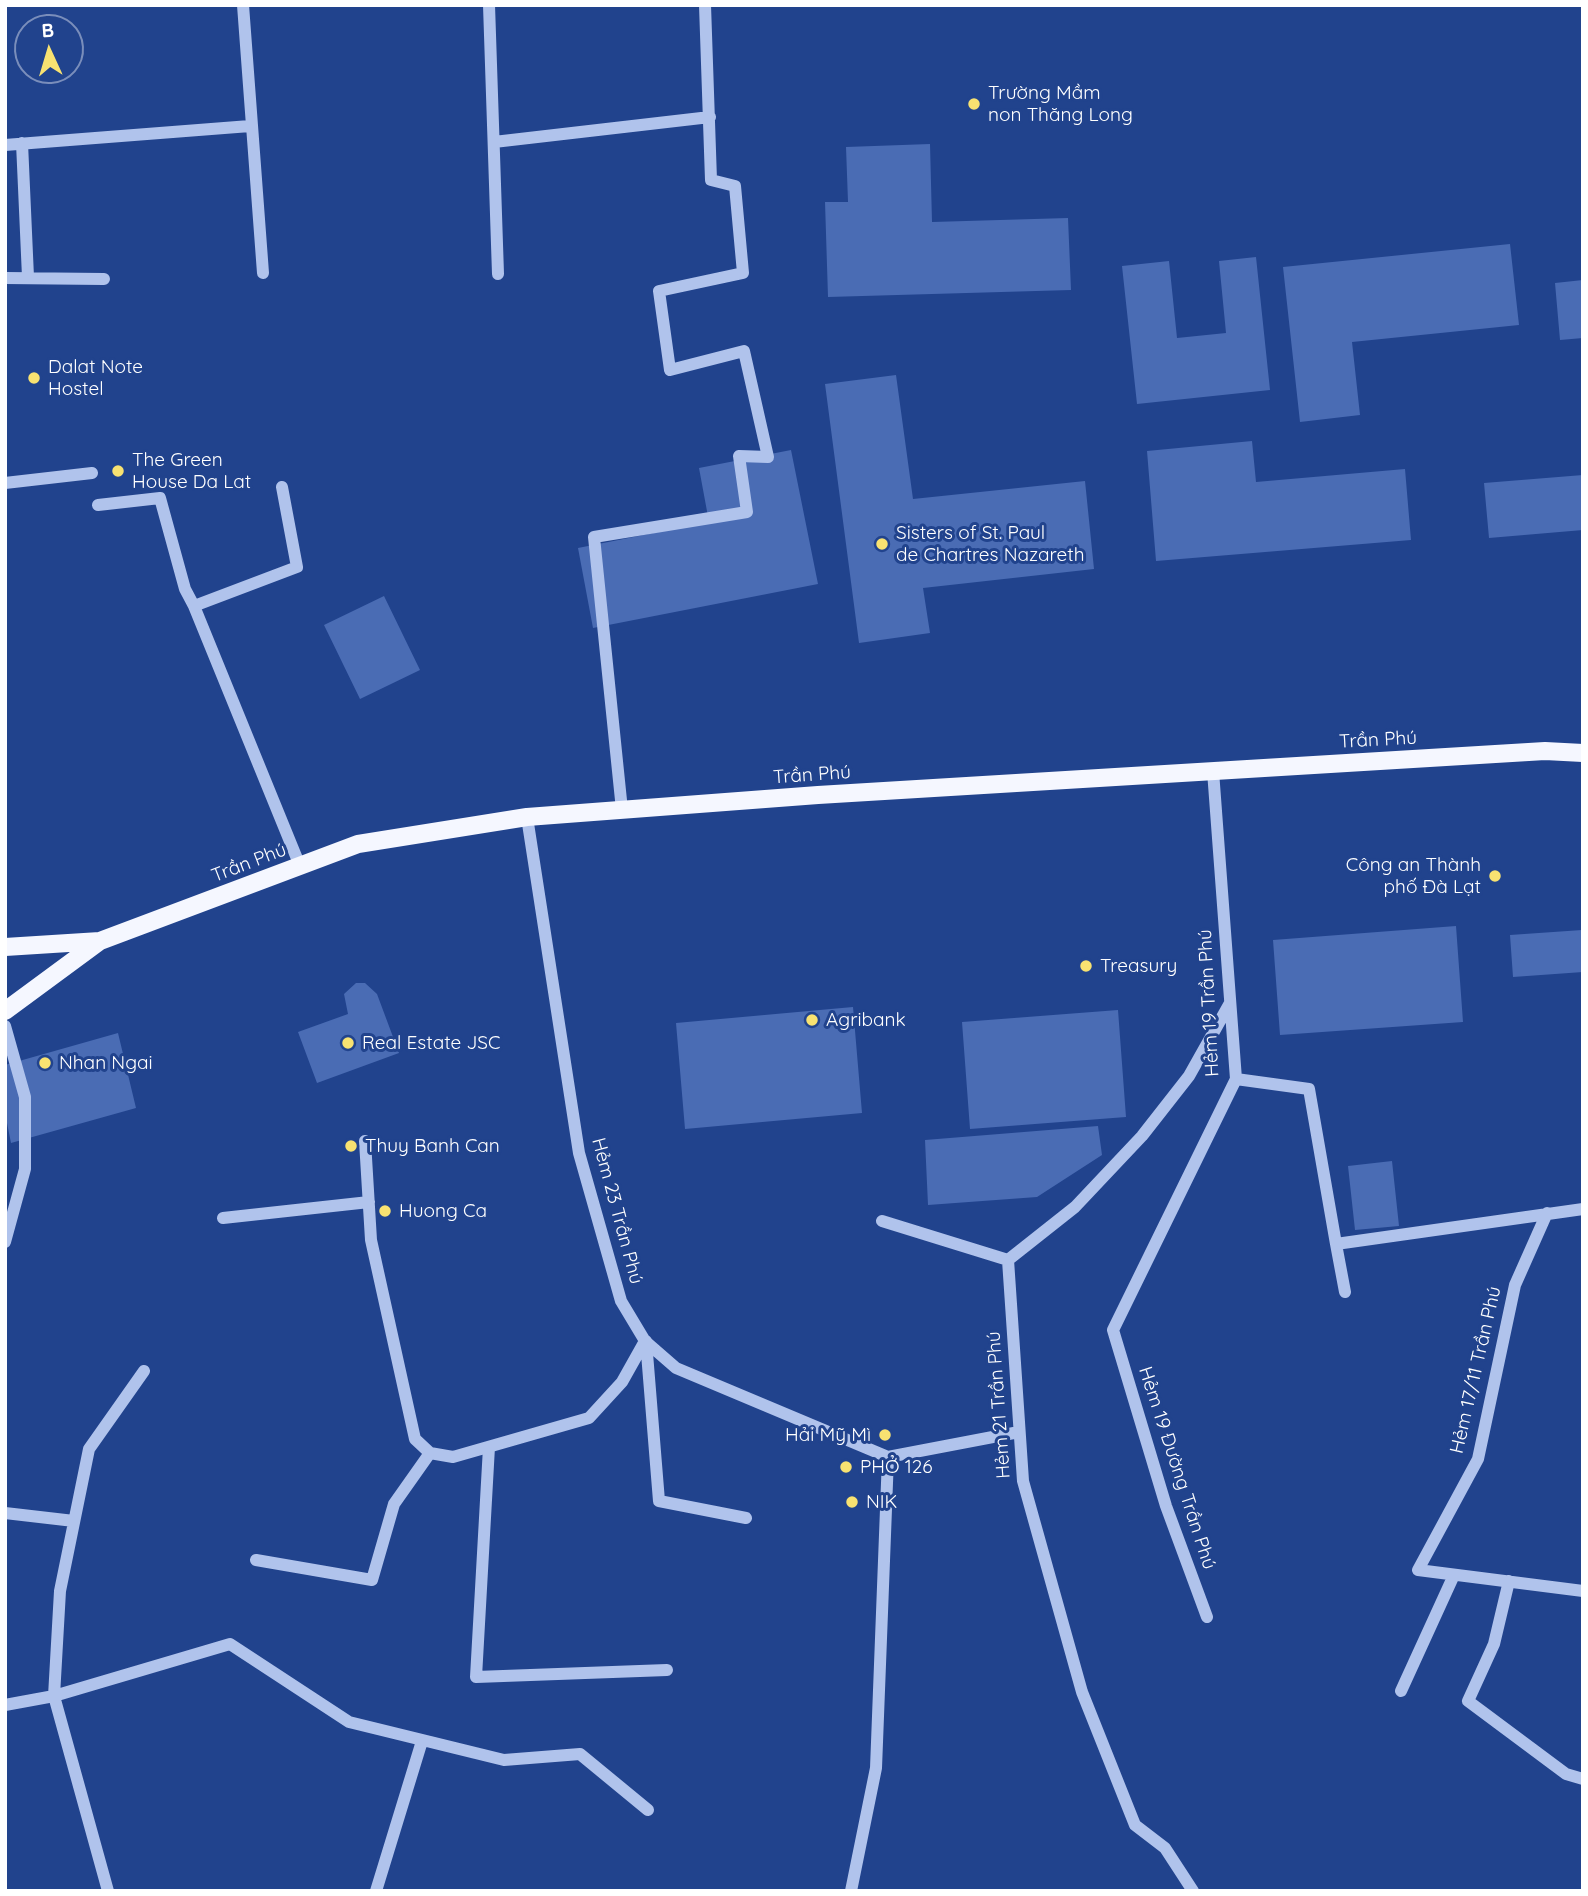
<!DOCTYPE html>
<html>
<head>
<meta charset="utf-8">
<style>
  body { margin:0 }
  #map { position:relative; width:1588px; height:1896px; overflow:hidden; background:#21438d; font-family:Quicksand,sans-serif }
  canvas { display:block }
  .frame { position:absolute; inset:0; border:7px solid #fff; pointer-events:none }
  .north { position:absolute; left:14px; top:14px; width:70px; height:70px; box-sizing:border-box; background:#21438d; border:2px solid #7a8ebb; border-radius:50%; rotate:356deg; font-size:19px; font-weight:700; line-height:28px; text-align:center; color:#fff }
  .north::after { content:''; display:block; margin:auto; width:24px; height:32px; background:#f8e271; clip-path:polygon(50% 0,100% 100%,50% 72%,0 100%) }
</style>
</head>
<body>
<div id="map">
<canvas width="1588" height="1896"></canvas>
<div class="frame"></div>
<div class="north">B</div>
</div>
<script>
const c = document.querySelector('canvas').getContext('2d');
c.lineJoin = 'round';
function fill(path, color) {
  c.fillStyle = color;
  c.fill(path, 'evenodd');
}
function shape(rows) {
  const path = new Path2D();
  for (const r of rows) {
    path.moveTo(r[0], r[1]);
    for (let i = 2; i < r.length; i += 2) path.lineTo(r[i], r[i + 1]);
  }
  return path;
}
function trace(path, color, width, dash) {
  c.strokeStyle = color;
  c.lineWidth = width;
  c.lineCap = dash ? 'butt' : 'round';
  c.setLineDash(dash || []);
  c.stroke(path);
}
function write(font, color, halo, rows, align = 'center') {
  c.font = font + ' Quicksand,sans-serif';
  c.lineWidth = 6;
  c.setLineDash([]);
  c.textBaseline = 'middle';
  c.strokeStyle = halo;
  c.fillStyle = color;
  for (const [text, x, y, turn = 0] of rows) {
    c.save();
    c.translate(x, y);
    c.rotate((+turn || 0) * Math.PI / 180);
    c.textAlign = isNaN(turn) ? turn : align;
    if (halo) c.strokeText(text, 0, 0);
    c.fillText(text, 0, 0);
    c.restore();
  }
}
fill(shape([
  [930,144,932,222,1068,218,1071,290,828,297,825,202,848,202,846,147],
  [1510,244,1519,325,1352,342,1360,415,1300,422,1283,267],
  [1256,257,1270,390,1137,404,1122,266,1169,261,1177,338,1226,333,1219,261],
  [1583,280,1583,338,1560,340,1555,283],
  [896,375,913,499,1085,481,1094,569,923,588,930,633,859,643,825,384],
  [1252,441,1256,482,1405,469,1411,540,1156,561,1147,451],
  [791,450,818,584,593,628,578,548,709,522,699,468],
  [1583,475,1583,530,1489,538,1484,483],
  [384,596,420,670,360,699,324,625],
  [1456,926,1463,1022,1280,1035,1273,940],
  [1582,930,1583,972,1513,977,1510,935],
  [356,983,365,983,377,994,399,1053,317,1083,298,1032,348,1014,344,994],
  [853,1007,862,1113,685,1129,676,1023],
  [1118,1010,1126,1117,970,1129,962,1022],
  [118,1033,136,1108,11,1143,5,1113,5,1065],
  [1098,1126,1102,1155,1037,1197,928,1205,925,1140],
  [1392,1161,1399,1226,1355,1230,1348,1166]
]), '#4a6cb4');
trace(shape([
  [243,5,263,273],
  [489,5,498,274],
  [494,142,710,117],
  [22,143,28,277],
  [5,145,250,126],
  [5,278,104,279],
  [5,483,92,473],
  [282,487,297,567,194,606,300,866],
  [98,505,160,498,185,589,194,606],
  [622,810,594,537,747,512,739,456,768,457,744,351,670,370,659,291,743,273,735,186,711,180,705,5],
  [527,817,579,1153,621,1301,645,1341,676,1368,888,1457],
  [5,1026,25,1097,25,1169,5,1242],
  [1236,1079,1309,1089,1336,1244,1583,1209],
  [365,1141,371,1240,415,1439,430,1453,453,1457,589,1418,622,1382,645,1341],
  [1547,1213,1515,1285,1478,1459,1418,1570,1583,1591],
  [223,1218,369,1202],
  [882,1221,1008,1260],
  [1336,1244,1345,1292],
  [646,1341,659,1501,746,1518],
  [489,1447,476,1677,667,1670],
  [888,1457,1019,1432],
  [5,1513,74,1521],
  [256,1560,372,1580,394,1504,430,1453],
  [1509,1581,1494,1644,1468,1701,1566,1774,1583,1779],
  [1207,1617,1166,1506,1113,1330,1236,1079,1213,771],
  [1401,1691,1454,1575],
  [5,1705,54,1696,230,1644,349,1722,504,1760,580,1754,648,1810],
  [108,1891,54,1696,60,1591,89,1449,144,1371],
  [376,1891,422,1741],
  [851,1891,876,1768,888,1457],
  [1193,1891,1165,1848,1135,1825,1082,1692,1023,1481,1008,1260,1075,1207,1142,1136,1189,1076,1230,1003]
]), '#b0c3ec', 12);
trace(shape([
  [5,947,100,941],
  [5,1011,100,941,358,844,527,817,818,795,1545,751,1583,753]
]), '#f5f7ff', 18);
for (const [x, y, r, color] of [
  [974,104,7,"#f8e271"],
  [34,378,7,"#f8e271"],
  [118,471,7,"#f8e271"],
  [882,544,7,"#f8e271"],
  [1495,876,7,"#f8e271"],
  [1086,966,7,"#f8e271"],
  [812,1020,7,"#f8e271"],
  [348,1043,7,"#f8e271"],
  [45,1063,7,"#f8e271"],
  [351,1146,7,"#f8e271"],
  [385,1211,7,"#f8e271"],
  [885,1435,7,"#f8e271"],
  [846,1467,7,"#f8e271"],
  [852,1502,7,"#f8e271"]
]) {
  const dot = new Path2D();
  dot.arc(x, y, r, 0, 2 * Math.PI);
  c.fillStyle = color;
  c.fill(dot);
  trace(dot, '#21438d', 2.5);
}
write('19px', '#fff', '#21438d', [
  ["Trường Mầm",988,93],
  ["non Thăng Long",988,115],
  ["Dalat Note",48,367],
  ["Hostel",48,389],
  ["The Green",132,460],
  ["House Da Lat",132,482],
  ["Sisters of St. Paul",896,533],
  ["de Chartres Nazareth",896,555],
  ["Công an Thành",1481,865,"right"],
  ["phố Đà Lạt",1481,887,"right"],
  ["Treasury",1100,966],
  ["Agribank",826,1020],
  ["Real Estate JSC",362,1043],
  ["Nhan Ngai",59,1063],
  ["Thuy Banh Can",365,1146],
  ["Huong Ca",399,1211],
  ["Hải Mỹ Mì",871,1435,"right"],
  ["PHỞ 126",860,1467],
  ["NIK",866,1502]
], 'left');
write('19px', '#fff', '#21438d', [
  ["Trần Phú",1378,740,-3],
  ["Trần Phú",812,775,-4],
  ["Trần Phú",249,863,-21],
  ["Hẻm 19 Trần Phú",1209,1003,-93],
  ["Hẻm 23 Trần Phú",617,1211,75],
  ["Hẻm 17/11 Trần Phú",1476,1370,-77],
  ["Hẻm 21 Trần Phú",999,1405,-94],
  ["Hẻm 19 Đường Trần Phú",1177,1468,72]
]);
</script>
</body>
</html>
